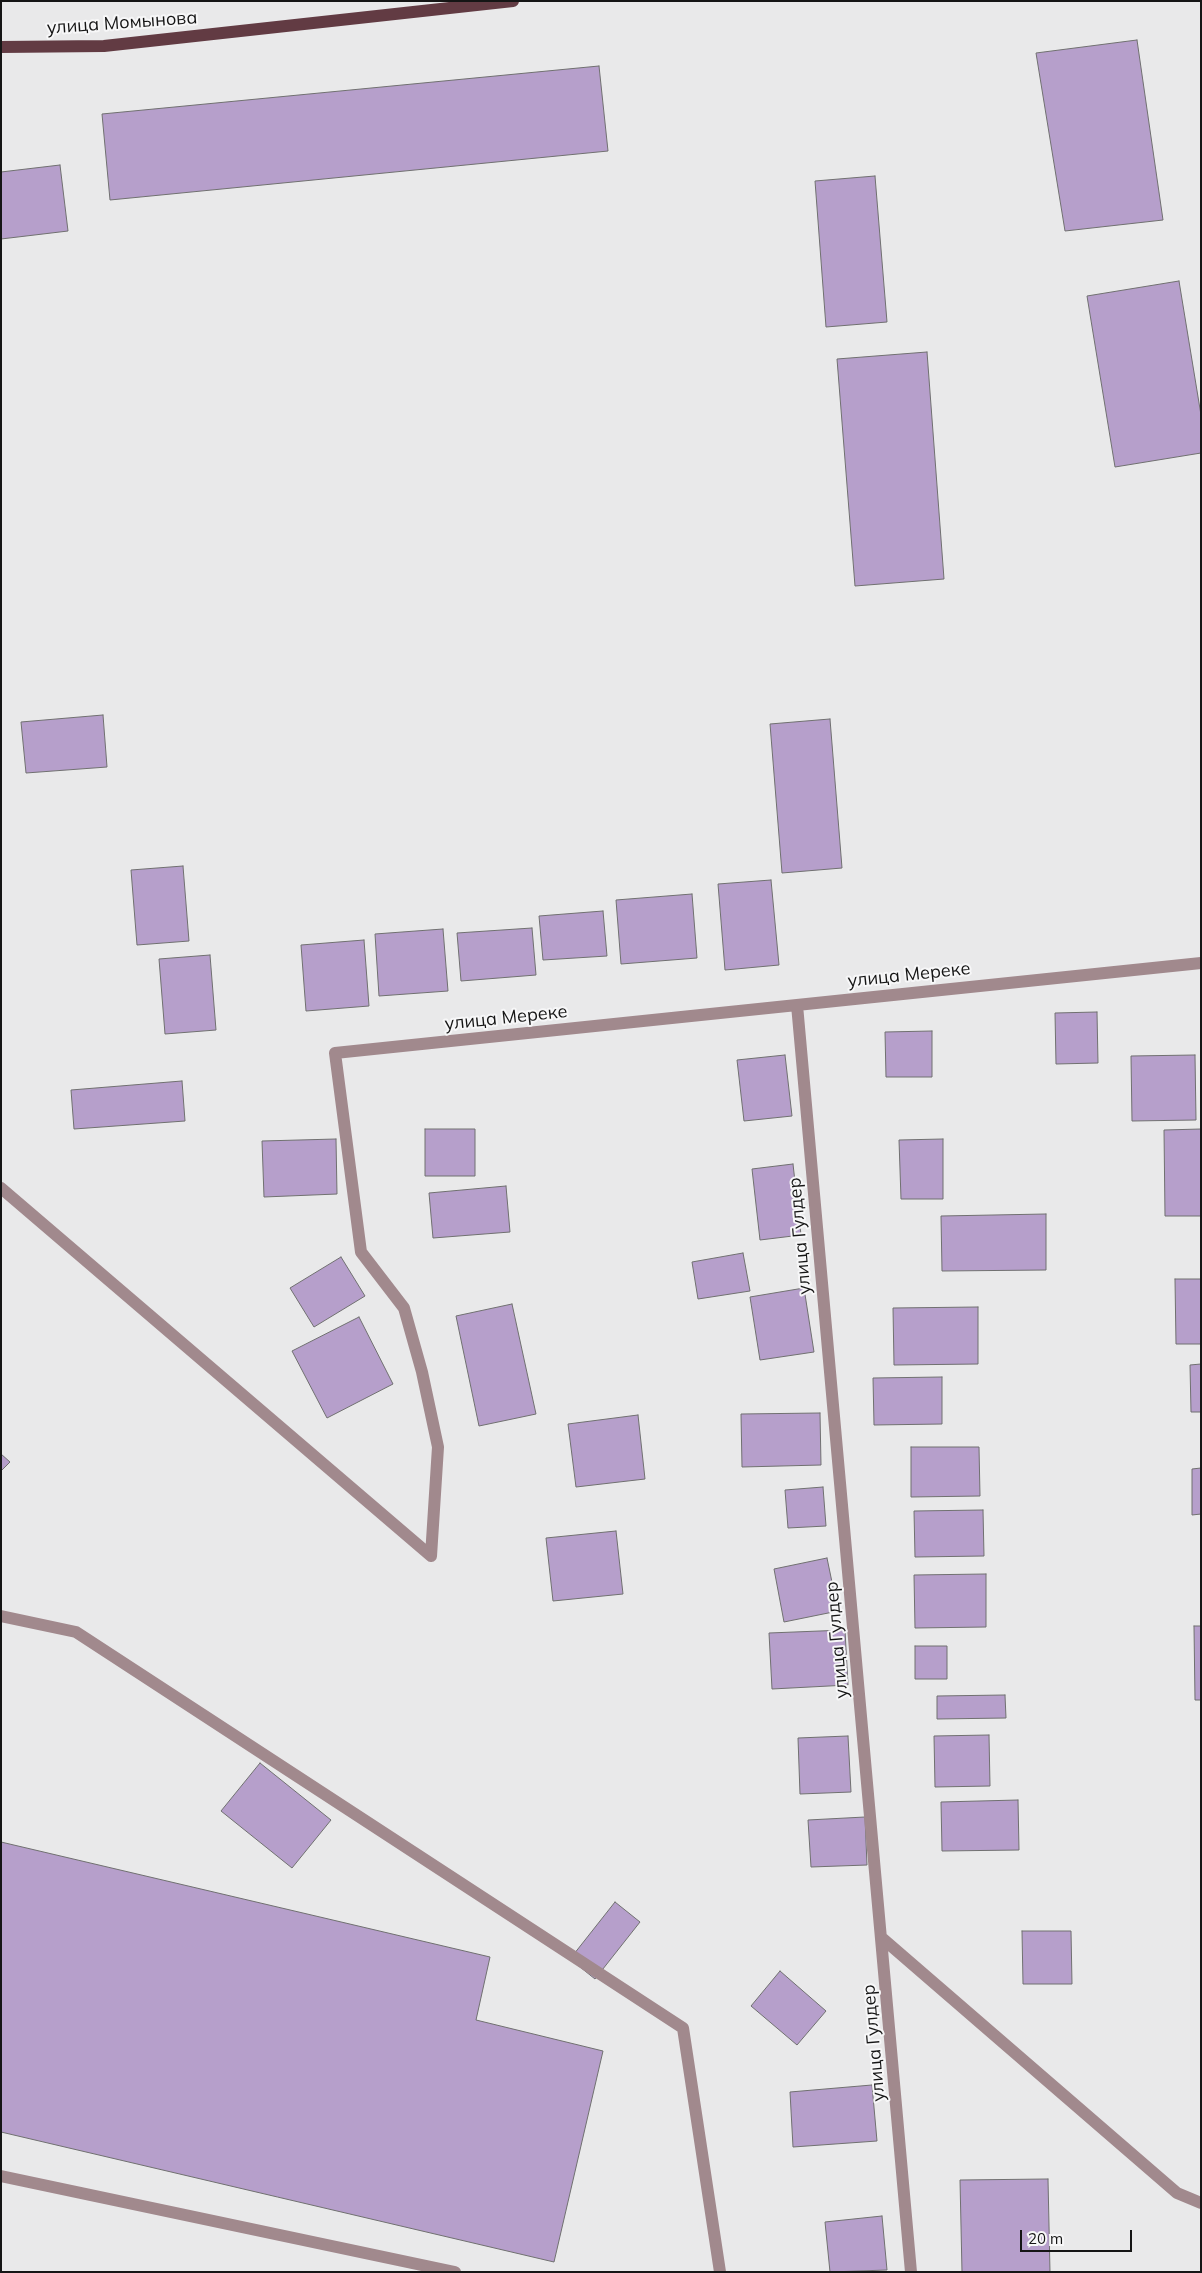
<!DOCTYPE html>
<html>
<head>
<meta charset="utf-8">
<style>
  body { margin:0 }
  #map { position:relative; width:1202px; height:2273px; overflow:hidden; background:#e9e9ea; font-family:Mulish,sans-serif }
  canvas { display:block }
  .frame { position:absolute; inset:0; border:2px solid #151515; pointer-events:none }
  .scale { position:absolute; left:1020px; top:2230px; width:112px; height:22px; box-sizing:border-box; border:2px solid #151515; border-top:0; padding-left:6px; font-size:15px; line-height:18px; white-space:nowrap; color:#151515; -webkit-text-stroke:4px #f7f7f8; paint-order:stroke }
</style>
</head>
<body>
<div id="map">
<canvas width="1202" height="2273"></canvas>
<div class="frame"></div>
<div class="scale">20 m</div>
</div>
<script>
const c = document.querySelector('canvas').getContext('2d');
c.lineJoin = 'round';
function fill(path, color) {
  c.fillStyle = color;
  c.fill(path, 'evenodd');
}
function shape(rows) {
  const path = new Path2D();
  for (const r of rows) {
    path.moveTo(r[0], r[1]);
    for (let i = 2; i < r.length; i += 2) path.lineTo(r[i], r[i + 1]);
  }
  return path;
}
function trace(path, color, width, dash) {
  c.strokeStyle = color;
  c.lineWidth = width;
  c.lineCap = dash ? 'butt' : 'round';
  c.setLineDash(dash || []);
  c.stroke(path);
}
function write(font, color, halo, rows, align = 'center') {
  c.font = font + ' Mulish,sans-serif';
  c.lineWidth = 4;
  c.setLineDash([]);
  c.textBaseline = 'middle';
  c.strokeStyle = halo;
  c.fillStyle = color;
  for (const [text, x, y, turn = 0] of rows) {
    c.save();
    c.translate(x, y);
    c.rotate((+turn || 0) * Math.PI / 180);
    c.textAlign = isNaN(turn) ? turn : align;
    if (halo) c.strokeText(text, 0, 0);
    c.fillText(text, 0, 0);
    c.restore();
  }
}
const building = shape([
  [1137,40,1163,220,1065,231,1036,53,1137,40],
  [599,66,608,151,110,200,102,114,599,66],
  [60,165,68,231,1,239,1,172,60,165],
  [875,176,887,322,826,327,815,181,875,176],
  [1179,281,1201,415,1201,453,1115,467,1087,296,1179,281],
  [927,352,944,579,855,586,837,359,927,352],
  [103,715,107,767,26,773,21,722,103,715],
  [830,719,842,868,782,873,770,724,830,719],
  [183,866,189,941,137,945,131,870,183,866],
  [771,880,779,965,725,970,718,884,771,880],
  [692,894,697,958,621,964,616,900,692,894],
  [603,911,607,956,543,960,539,916,603,911],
  [532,928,536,975,461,981,457,933,532,928],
  [443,929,448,991,379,996,375,934,443,929],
  [364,940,369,1006,306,1011,301,945,364,940],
  [210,955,216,1030,165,1034,159,959,210,955],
  [1097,1012,1098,1063,1056,1064,1055,1013,1097,1012],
  [932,1031,932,1077,886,1077,885,1032,932,1031],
  [785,1055,792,1116,744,1121,737,1060,785,1055],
  [1195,1055,1196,1120,1132,1121,1131,1056,1195,1055],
  [182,1081,185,1121,74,1129,71,1090,182,1081],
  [425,1129,475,1129,475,1176,425,1176,425,1129],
  [1201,1129,1201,1216,1165,1216,1164,1130,1201,1129],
  [336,1139,337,1194,264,1197,262,1141,336,1139],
  [943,1139,943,1199,901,1199,899,1140,943,1139],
  [793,1164,801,1235,760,1240,752,1169,793,1164],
  [506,1186,510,1232,433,1238,429,1193,506,1186],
  [1046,1214,1046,1270,942,1271,941,1216,1046,1214],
  [743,1253,750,1291,698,1299,692,1262,743,1253],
  [341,1257,365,1296,314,1327,290,1288,341,1257],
  [1175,1279,1201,1279,1201,1344,1176,1344,1175,1279],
  [804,1288,814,1352,760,1360,750,1297,804,1288],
  [512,1304,536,1414,479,1426,456,1316,512,1304],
  [978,1307,978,1364,894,1365,893,1308,978,1307],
  [359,1317,393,1384,327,1418,292,1351,359,1317],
  [1201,1364,1201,1412,1191,1412,1190,1365,1201,1364],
  [942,1377,942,1424,874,1425,873,1378,942,1377],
  [820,1413,821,1465,742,1467,741,1414,820,1413],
  [638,1415,645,1479,576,1487,568,1424,638,1415],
  [911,1447,979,1447,980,1496,911,1497,911,1447],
  [1,1454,10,1462,1,1471,1,1454],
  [1201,1468,1201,1514,1192,1515,1192,1469,1201,1468],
  [823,1487,826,1526,788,1528,785,1490,823,1487],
  [983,1510,984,1556,915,1557,914,1511,983,1510],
  [616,1531,623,1594,553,1601,546,1538,616,1531],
  [827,1558,838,1611,784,1622,774,1569,827,1558],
  [986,1574,986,1627,915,1628,914,1575,986,1574],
  [1194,1626,1201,1626,1201,1700,1195,1700,1194,1626],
  [845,1630,848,1685,772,1689,769,1633,845,1630],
  [915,1646,947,1646,947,1679,915,1679,915,1646],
  [1005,1695,1006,1718,937,1719,937,1696,1005,1695],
  [989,1735,990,1786,935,1787,934,1736,989,1735],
  [848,1736,851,1792,800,1794,798,1738,848,1736],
  [260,1763,331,1820,292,1868,221,1811,260,1763],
  [1018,1800,1019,1850,942,1851,941,1802,1018,1800],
  [865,1817,867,1865,811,1867,808,1820,865,1817],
  [1,1842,490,1957,476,2020,603,2051,554,2262,1,2132,1,1842],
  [615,1902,640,1922,595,1979,570,1959,615,1902],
  [1022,1931,1071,1931,1072,1984,1023,1984,1022,1931],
  [780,1971,826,2011,797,2045,751,2006,780,1971],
  [872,2085,877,2141,793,2147,790,2092,872,2085],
  [1048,2179,1050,2272,962,2272,960,2180,1048,2179],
  [882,2216,887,2270,830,2272,825,2222,882,2216]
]);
fill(building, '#b69fcb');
trace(building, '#707070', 1);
trace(shape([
  [797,1005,911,2272],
  [1,1188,431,1556],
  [431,1556,438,1447,422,1372,404,1308,361,1252,335,1053,1201,963],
  [1,1616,76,1632,683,2028,720,2272],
  [882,1938,1177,2193,1201,2203],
  [1,2176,455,2272]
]), '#a1898d', 12);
trace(shape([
  [1,47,104,46,513,1]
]), '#623b43', 12);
write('18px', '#151515', '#f7f7f8', [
  ["улица Момынова",122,23,-4],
  ["улица Мереке",909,975,-6],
  ["улица Мереке",506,1018,-6],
  ["улица Гулдер",800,1236,-95],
  ["улица Гулдер",837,1640,-95],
  ["улица Гулдер",874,2043,-95]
]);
</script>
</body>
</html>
